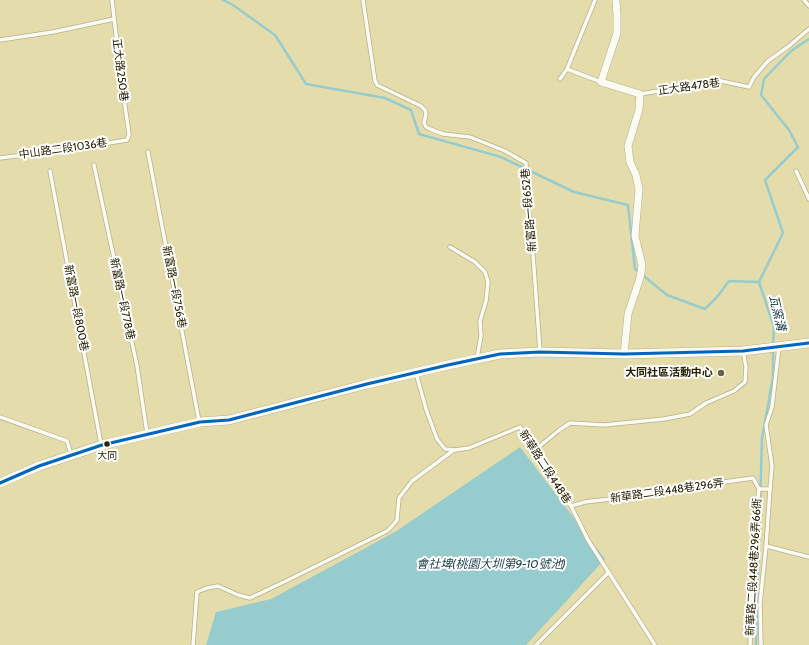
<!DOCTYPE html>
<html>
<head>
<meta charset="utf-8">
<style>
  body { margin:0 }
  canvas { display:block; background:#e5dcac }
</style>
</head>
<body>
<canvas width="809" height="645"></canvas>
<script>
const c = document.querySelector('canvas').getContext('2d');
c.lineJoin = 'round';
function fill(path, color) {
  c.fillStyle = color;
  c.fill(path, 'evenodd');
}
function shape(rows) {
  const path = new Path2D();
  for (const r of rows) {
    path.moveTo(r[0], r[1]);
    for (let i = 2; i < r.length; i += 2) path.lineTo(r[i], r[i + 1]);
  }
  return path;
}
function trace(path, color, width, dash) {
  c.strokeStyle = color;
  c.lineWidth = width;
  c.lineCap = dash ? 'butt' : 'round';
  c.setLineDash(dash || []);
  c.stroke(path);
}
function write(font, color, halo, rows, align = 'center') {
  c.font = font + ' Cabin,"Noto Sans TC",sans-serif';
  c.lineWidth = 4;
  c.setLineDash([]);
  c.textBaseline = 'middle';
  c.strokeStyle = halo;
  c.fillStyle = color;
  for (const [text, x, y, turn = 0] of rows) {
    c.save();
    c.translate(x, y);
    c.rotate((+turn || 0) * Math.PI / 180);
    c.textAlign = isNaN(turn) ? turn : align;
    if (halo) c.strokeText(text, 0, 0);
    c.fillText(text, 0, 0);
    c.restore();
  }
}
fill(shape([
  [520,447,605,559,526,645,206,645,216,612,271,599,395,532]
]), '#97ccce');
trace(shape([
  [223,0,233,5,275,35,306,84,385,98,411,110,419,134,501,157,574,192,628,205,635,269,667,295,705,309,717,297,729,281,759,282],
  [773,345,774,327,759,282,783,233,765,180,798,147,789,130,761,95,764,79,791,51,809,39],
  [756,645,762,438,773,377,773,350]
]), '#97ccce', 2.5);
const service = shape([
  [363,0,375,81,377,85,421,106,425,110,426,114,424,123,426,127,430,129,443,134,470,137,505,151,526,163,528,207,533,254,540,352],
  [804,0,809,6],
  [0,40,53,32,114,19],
  [567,69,601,82],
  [560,79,567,69,595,0],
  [640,94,721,81,749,87,754,77,768,61,789,46,809,29],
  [148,152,199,421],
  [0,158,84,147,127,140,129,134,121,78,112,0],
  [94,165,137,366,147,433],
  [50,171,101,444],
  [796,171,809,199],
  [450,247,475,262,485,272,488,282,486,301,480,321,481,336,477,358],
  [416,373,426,409,437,439,445,449,455,450,469,448,520,427,571,506,588,540,655,645],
  [0,417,67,441,71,454],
  [536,452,541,445,558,431,570,423,604,425,664,419,690,414,706,403,734,391,745,382,746,367,743,351],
  [759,489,770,489],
  [571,506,585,502,611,499,659,491,753,478,759,489],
  [766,546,809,557],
  [193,645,197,592,207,588,218,586,238,595,250,598,288,580,387,531,392,526,397,520,399,498,412,481,454,450],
  [536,645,609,572],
  [750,645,753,571,754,529,759,489],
  [761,645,760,604,766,546,770,489,772,466,766,425,772,407,779,347]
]);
const minor = shape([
  [616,0,617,16,617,33,601,82,640,94,639,110,628,146,630,162,636,175,639,189,635,236,642,265,640,278,628,314,624,354]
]);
const tertiary = shape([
  [0,483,39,466,102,445,200,422,229,420,367,384,448,365,500,354,540,352,624,354,743,351,809,343]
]);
trace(service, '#b8b18a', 5);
trace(minor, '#b8b18a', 8);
trace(tertiary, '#b8b18a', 10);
trace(service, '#fbfaf3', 3.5);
trace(minor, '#fbfaf3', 7);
trace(tertiary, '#fbfaf3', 9);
trace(shape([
  [0,483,39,466,102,445,200,422,229,420,367,384,448,365,500,354,540,352,624,354,743,351,809,343]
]), '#0065bd', 3);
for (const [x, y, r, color] of [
  [721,373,4,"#6b633c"],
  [107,444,3.5,"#292200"]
]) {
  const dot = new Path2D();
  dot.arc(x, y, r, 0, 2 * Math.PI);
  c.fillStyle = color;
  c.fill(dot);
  trace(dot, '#fff', 1.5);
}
write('10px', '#292200', '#fff', [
  ["大同",107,456]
]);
write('11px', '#292200', '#fff', [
  ["正大路250巷",120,70,83],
  ["正大路478巷",689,87,-8],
  ["中山路二段1036巷",63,149,-8],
  ["新富路一段652巷",529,210,-95],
  ["新富路一段756巷",174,287,79],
  ["新富路一段778巷",122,299,78],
  ["新富路一段800巷",76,308,79],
  ["新華路二段448巷",545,467,57],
  ["新華路二段448巷296弄",667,491,-8],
  ["新華路二段448巷296弄66衖",754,567,-87]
]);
write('bold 11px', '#292200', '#fff', [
  ["大同社區活動中心",713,373]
], 'right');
write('italic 12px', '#1a3f49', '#fff', [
  ["瓦窯溝",777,313,77],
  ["會社埤(桃園大圳第9-10號池)",491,564]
]);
</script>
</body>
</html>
